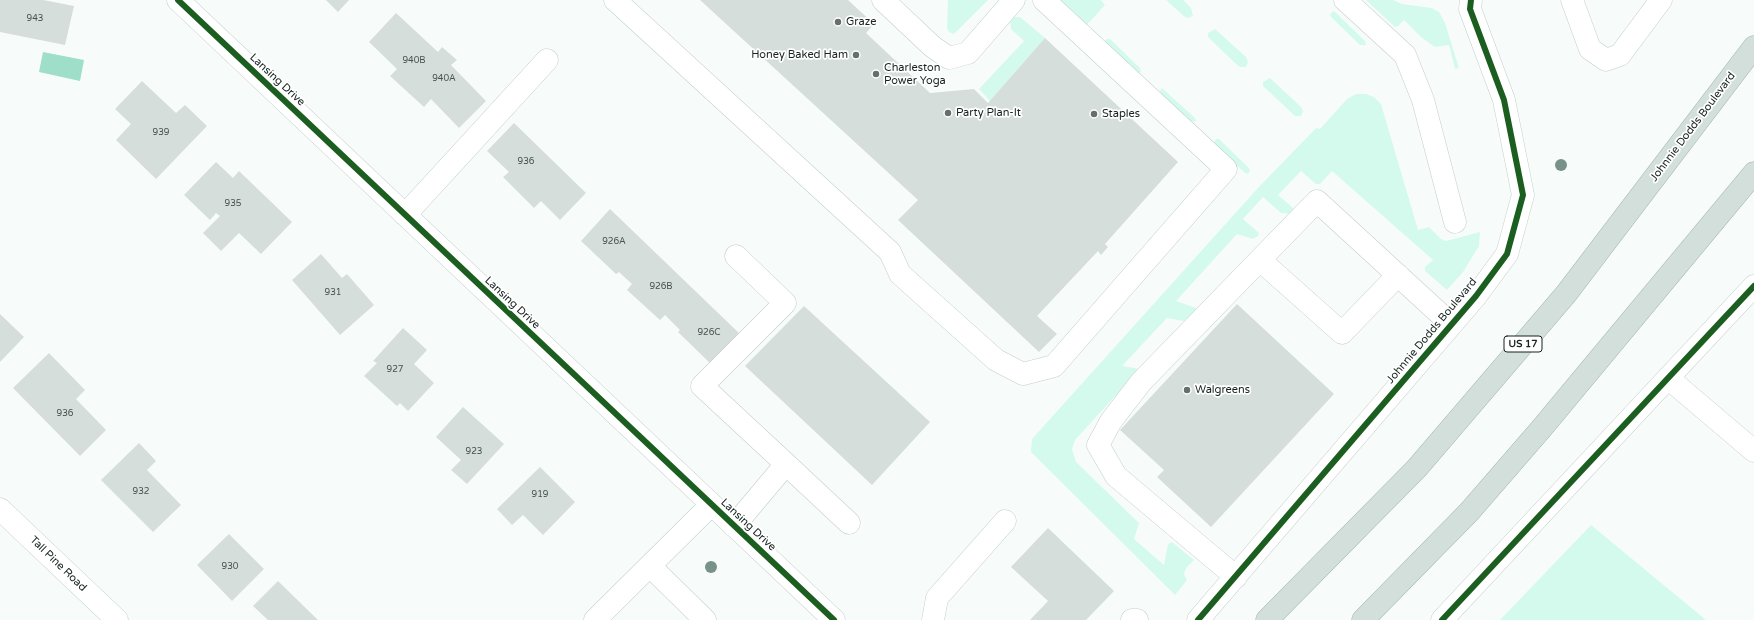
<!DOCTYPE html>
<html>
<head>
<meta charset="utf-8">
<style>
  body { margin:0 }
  canvas { display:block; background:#f7fcfa }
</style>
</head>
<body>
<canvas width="1754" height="620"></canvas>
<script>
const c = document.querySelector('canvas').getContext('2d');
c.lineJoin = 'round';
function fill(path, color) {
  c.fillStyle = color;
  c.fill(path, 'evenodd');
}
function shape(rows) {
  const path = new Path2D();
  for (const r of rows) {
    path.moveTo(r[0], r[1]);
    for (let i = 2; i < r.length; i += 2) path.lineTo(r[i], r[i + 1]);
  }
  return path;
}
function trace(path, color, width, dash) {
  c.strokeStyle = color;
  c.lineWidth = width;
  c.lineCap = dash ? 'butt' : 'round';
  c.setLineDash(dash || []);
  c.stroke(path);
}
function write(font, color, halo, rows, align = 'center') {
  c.font = font + ' "Varela Round",sans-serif';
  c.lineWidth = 3.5;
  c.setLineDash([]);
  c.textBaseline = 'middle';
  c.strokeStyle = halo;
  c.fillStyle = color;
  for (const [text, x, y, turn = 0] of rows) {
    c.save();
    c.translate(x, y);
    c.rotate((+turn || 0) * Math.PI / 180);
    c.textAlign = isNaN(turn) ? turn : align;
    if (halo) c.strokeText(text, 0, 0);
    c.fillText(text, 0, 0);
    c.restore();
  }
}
fill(shape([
  [948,0,988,0,954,34,949,32,947,28],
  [1051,0,1101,0,1105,5,1085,27],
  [1166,0,1183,0,1191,8,1193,16,1188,18,1185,17],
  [1366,0,1393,0,1402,4,1432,8,1439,12,1445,23,1459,68,1455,69,1449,45,1435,47,1422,38,1404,20,1398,26,1395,27],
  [1334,11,1365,41,1366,45,1360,45,1331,17,1330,14],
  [1014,17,1020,17,1045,38,990,101,979,89,1024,41,1011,29,1010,22],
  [1215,29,1246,57,1248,62,1246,67,1240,67,1235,63,1208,37,1208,33],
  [1107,39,1110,39,1140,68,1141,72,1138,74,1104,42],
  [1270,78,1301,107,1303,111,1301,116,1295,116,1263,86,1263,82],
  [1162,88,1195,118,1196,121,1190,122,1161,94,1160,91],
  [1356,94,1366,94,1374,97,1381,104,1418,230,1429,227,1441,239,1446,241,1480,232,1479,246,1463,272,1447,290,1425,271,1425,267,1433,260,1332,171,1320,184,1316,184,1301,171,1278,195,1292,207,1294,210,1292,214,1281,213,1263,197,1243,219,1259,233,1258,236,1253,239,1237,234,1176,301,1196,308,1196,311,1184,321,1167,318,1122,366,1140,369,1075,440,1072,449,1076,462,1139,523,1134,539,1164,565,1168,544,1172,542,1194,560,1186,568,1184,574,1187,580,1175,595,1031,452,1032,439,1257,189,1316,128,1320,129,1347,99],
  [1216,139,1219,139,1249,168,1250,172,1247,174,1244,172,1215,145,1214,142],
  [1591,525,1706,620,1500,620]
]), '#d4faed');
fill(shape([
  [43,52,84,60,80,81,39,72]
]), '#9fdfca');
fill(shape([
  [0,0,43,0,74,6,65,45,0,32],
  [326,0,349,0,338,12],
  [700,0,848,0,874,24,866,33,930,93,974,89,988,103,1045,38,1178,162,1105,244,1108,247,1101,255,1098,251,1037,316,1057,334,1039,352,898,220,918,200],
  [396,13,438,52,442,47,457,60,451,65,486,101,459,128,431,99,424,107,390,76,397,69,369,42],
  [142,81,176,113,185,105,207,126,156,179,116,140,131,124,115,109],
  [514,123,586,193,560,220,541,201,534,208,503,177,509,172,487,151],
  [216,162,233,178,239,171,292,222,261,254,239,233,221,251,203,233,220,216,216,213,210,220,184,195],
  [610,209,740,334,712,365,678,332,680,330,665,315,660,320,627,290,632,284,619,272,616,274,581,241],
  [321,254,342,278,347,274,374,305,340,335,292,280],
  [1237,304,1334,394,1211,527,1157,477,1164,470,1120,430],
  [804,306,930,422,872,485,745,366],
  [0,314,24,337,0,362],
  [403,328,427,350,414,364,434,383,408,411,400,403,397,406,364,376,377,363,373,361],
  [49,353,85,390,76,399,106,430,80,456,13,388],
  [463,407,504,444,467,484,451,470,461,460,436,437],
  [139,443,156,461,147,470,181,505,153,532,101,480],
  [540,467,575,502,543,535,523,515,512,525,497,509],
  [1048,528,1114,591,1086,620,1030,620,1048,601,1011,567],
  [229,534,264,569,232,601,197,565],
  [278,581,318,620,268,620,253,606]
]), '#d5dedb');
const minor = shape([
  [178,0,834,620],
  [615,0,890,252,900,274,996,360,1023,374,1054,366,1226,169,1044,0],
  [883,0,933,47,949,58,968,53,1014,0],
  [1345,0,1405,55,1423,100,1455,222],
  [1572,0,1590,49,1606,60,1620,55,1661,0],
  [405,215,547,60],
  [1260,260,1342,333,1398,275],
  [1668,378,1754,451],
  [786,464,849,523],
  [0,509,117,620],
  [734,526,786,464,702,386,785,303,736,256],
  [650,566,705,620],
  [1236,577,1116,476,1098,445,1111,421,1141,382,1317,201,1451,324],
  [595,620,711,505],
  [933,620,937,598,1005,521],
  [1132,620,1137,620],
  [1198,620,1476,296,1507,254,1523,195,1504,100,1470,9,1471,0],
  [1442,620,1754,286]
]);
const highway = shape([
  [1267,620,1417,468,1566,294,1754,47],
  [1363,620,1469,512,1541,429,1754,173]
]);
trace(minor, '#c4cdca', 23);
trace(highway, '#a2b1ac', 23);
trace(minor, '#fefffe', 22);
trace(highway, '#d2dfdb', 22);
trace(shape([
  [178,0,834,620],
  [1198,620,1476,296,1507,254,1523,195,1504,100,1470,9,1471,0],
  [1442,620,1754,286]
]), '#1b5e20', 6);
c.fillStyle = '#789189';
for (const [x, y] of [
  [1561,165],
  [711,567]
]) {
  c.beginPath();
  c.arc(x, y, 6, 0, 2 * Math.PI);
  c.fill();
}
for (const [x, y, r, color] of [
  [838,22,4,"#656f6b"],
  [856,55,4,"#656f6b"],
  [876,74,4,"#656f6b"],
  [948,113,4,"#656f6b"],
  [1094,114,4,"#656f6b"],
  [1187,390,4,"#656f6b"]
]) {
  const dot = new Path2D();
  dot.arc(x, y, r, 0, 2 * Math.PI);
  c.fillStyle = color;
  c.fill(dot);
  trace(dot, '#fff', 1.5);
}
write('9px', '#46524d', null, [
  ["943",35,19],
  ["940B",414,61],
  ["940A",444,79],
  ["939",161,133],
  ["936",526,162],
  ["935",233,204],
  ["926A",614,242],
  ["926B",661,287],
  ["931",333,293],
  ["926C",709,333],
  ["927",395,370],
  ["936",65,414],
  ["923",474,452],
  ["932",141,492],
  ["919",540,495],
  ["930",230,567]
]);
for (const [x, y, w] of [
  [1523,344,38]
]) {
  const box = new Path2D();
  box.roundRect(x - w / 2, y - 8, w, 16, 3);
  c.fillStyle = '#fff';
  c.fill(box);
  trace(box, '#16231e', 1);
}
write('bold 10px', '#16231e', null, [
  ["US 17",1523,344]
]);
write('11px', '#16231e', '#fff', [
  ["Graze",846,22],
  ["Honey Baked Ham",848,55,"right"],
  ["Charleston",884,68],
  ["Power Yoga",884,81],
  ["Party Plan-It",956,113],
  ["Staples",1102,114],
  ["Walgreens",1195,390]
], 'left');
write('11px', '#16231e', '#fff', [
  ["Lansing Drive",277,80,43],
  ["Johnnie Dodds Boulevard",1693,127,-53],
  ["Lansing Drive",512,303,43],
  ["Johnnie Dodds Boulevard",1432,331,-50],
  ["Lansing Drive",748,525,43],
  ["Tall Pine Road",58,564,44]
]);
</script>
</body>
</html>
